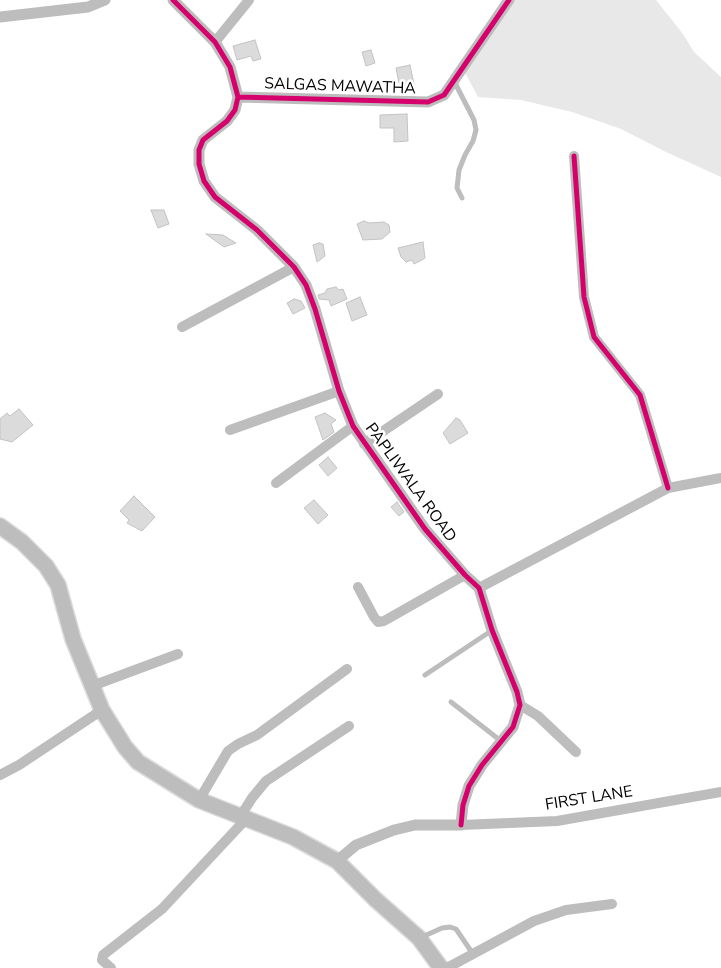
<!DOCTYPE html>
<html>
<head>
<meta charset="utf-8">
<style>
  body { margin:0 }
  canvas { display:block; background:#fff }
</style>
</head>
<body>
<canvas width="721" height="968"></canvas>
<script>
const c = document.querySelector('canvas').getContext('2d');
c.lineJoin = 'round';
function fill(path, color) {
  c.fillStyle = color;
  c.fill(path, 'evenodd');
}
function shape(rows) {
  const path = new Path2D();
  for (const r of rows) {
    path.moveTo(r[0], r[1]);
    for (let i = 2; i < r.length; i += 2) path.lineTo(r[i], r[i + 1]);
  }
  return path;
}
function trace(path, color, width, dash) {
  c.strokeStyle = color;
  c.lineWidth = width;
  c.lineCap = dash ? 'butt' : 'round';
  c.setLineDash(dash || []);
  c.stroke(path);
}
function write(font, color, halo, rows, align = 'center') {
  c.font = font + ' "Nunito Sans",sans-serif';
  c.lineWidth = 5;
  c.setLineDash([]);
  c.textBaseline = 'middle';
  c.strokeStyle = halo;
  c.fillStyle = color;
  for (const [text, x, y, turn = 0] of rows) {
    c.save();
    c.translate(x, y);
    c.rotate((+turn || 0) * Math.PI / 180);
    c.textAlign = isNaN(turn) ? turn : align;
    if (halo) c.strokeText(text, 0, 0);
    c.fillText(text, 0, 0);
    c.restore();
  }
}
fill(shape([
  [509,0,656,0,683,34,694,52,721,77,721,177,664,151,621,129,572,112,521,100,478,97,462,67]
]), '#e8e8e8');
const building = shape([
  [255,40,261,59,253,61,251,56,237,60,233,46,255,40],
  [371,50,375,63,366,66,362,52,371,50],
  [410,65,414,84,400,88,396,68,410,65],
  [407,114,408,141,394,142,394,128,380,128,380,115,407,114],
  [151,210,164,210,169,224,158,228,151,210],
  [364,221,369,223,384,222,389,225,390,232,382,239,363,240,357,224,364,221],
  [206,234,223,235,236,243,224,247,206,234],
  [423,242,425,258,422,260,414,264,412,260,406,262,401,257,398,248,423,242],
  [319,243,323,244,325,256,317,262,313,245,319,243],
  [336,287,339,290,343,289,347,299,331,306,329,300,319,299,318,295,325,293,327,289,336,287],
  [360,297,367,315,352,321,346,303,360,297],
  [294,299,301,301,305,308,293,314,287,303,294,299],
  [19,409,33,425,12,442,0,439,0,419,7,413,10,416,19,409],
  [325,413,336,420,331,424,334,432,323,440,315,417,325,413],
  [456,418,460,420,468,433,450,444,443,433,456,418],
  [328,457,337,468,328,476,319,465,328,457],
  [134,496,155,517,142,531,127,523,129,520,120,511,134,496],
  [314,500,328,515,318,524,304,508,314,500],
  [397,502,404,512,399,516,391,507,397,502]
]);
fill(building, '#dbdbdb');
trace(building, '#c3c3c3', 1);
const primary = shape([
  [0,526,22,542,46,566,58,585,73,639,102,710,125,747,138,762,199,800,293,837,337,861,375,899,419,938,441,968]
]);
trace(primary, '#dbdbdb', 18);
trace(shape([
  [454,81,474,120,476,130,473,141,465,155,459,170,457,188,462,198],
  [425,675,491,631],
  [451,702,501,741],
  [422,937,442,928,450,927,456,929,473,954]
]), '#bdbdbd', 5);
trace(shape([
  [215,42,249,0],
  [574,156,584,297,594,337,640,395,668,488],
  [182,327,294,267],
  [230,430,339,391],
  [364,444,438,394],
  [276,483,353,426],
  [358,587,374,617,378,622,384,621,465,575],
  [479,588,668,488,721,478],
  [92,686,178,654],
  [520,705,538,716,576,752],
  [0,775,19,765,102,710],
  [199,800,228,751,238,744,257,735,347,669],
  [240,817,252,798,266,781,349,726],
  [461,825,557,821,721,792],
  [111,968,102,960,103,955,162,909,246,819],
  [447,968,534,921,566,910,612,904]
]), '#bdbdbd', 10);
trace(shape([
  [173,0,215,42,230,67,238,97,235,110,227,121,203,140,199,150,199,164,204,181,215,197,257,230,294,267,306,285,315,309,339,391,353,426,425,529,465,575,479,588,492,630,517,692,520,705,513,727,482,765,469,786,463,805,461,825,415,825,394,830,356,845,337,861],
  [0,17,88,7,105,0],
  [238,97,428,102,444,95,509,0]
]), '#bdbdbd', 11);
trace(primary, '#bdbdbd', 15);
trace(shape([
  [173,0,215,42,230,67,238,97,235,110,227,121,203,140,199,150,199,164,204,181,215,197,257,230,294,267,306,285,315,309,339,391,353,426,425,529,465,575,479,588,492,630,517,692,520,705,513,727,482,765,469,786,463,805,461,825],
  [238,97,428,102,444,95,509,0],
  [574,156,584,297,594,337,640,395,668,488]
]), '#d6006c', 5);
write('16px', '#000', '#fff', [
  ["SALGAS MAWATHA",340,87,2],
  ["PAPLIWALA ROAD",410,483,54],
  ["FIRST LANE",589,799,-9]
]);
</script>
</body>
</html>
